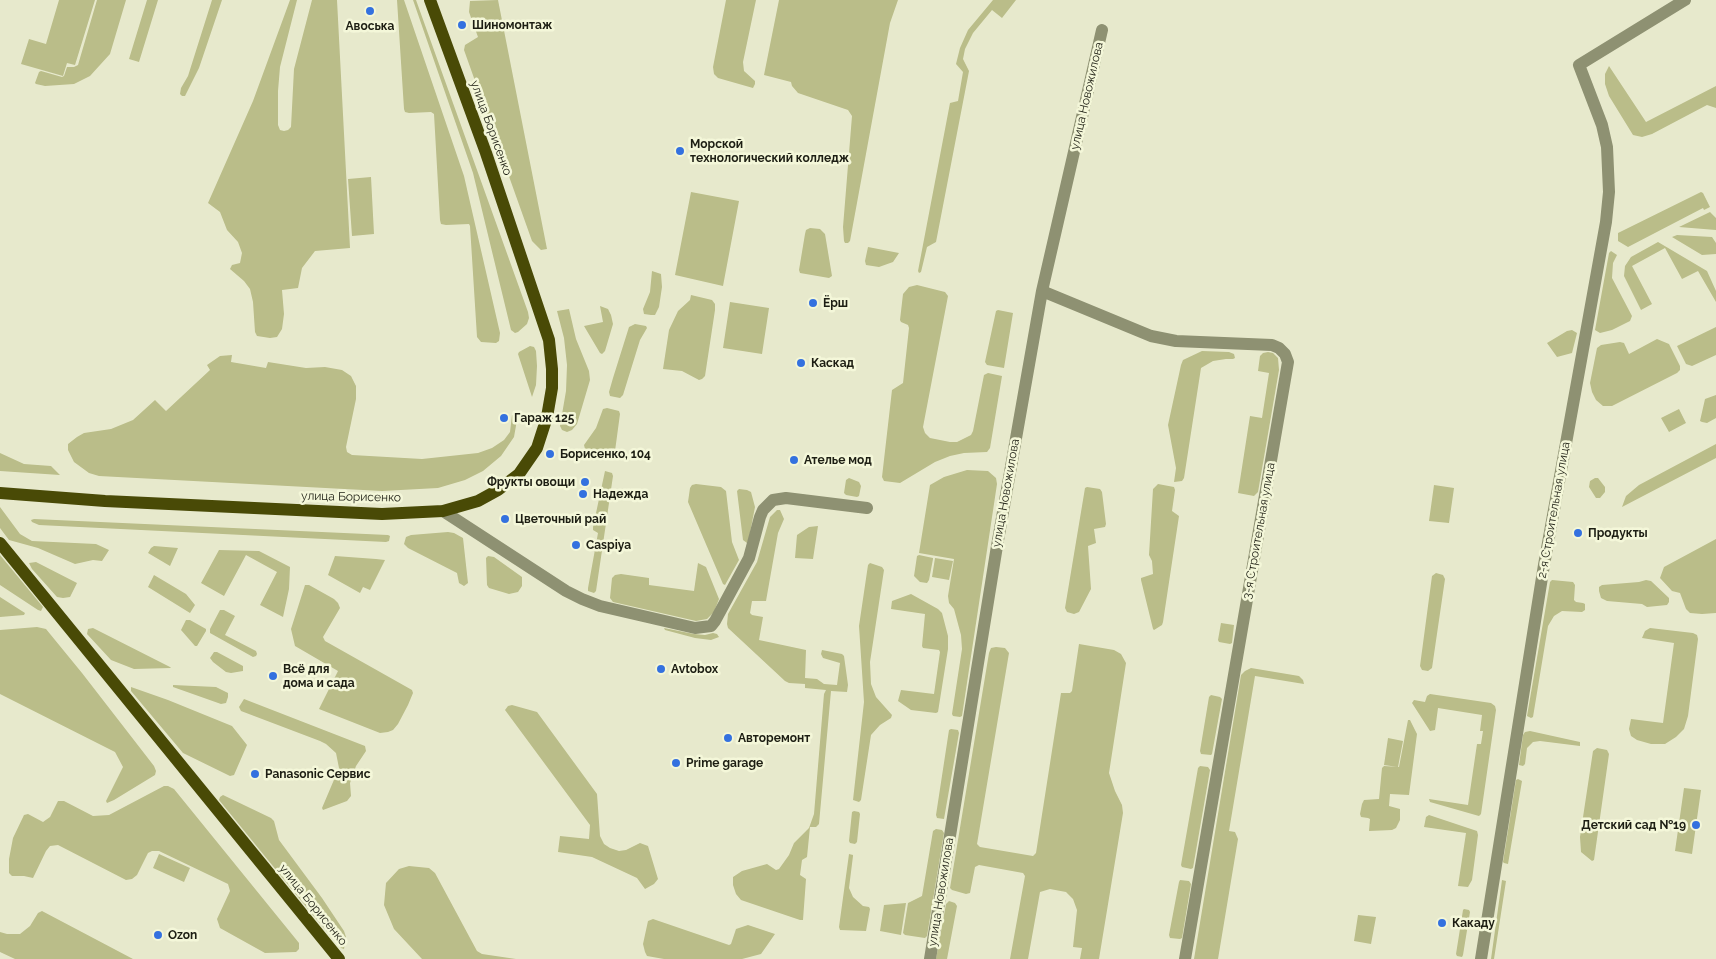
<!DOCTYPE html>
<html>
<head>
<meta charset="utf-8">
<style>
  body { margin:0 }
  canvas { display:block; background:#e7e9cc }
</style>
</head>
<body>
<canvas width="1716" height="959"></canvas>
<script>
const c = document.querySelector('canvas').getContext('2d');
c.lineJoin = 'round';
function fill(path, color) {
  c.fillStyle = color;
  c.fill(path, 'evenodd');
}
function shape(rows) {
  const path = new Path2D();
  for (const r of rows) {
    path.moveTo(r[0], r[1]);
    for (let i = 2; i < r.length; i += 2) path.lineTo(r[i], r[i + 1]);
  }
  return path;
}
function trace(path, color, width, dash) {
  c.strokeStyle = color;
  c.lineWidth = width;
  c.lineCap = dash ? 'butt' : 'round';
  c.setLineDash(dash || []);
  c.stroke(path);
}
function write(font, color, halo, rows, align = 'center') {
  c.font = font + ' Raleway,sans-serif';
  c.lineWidth = 5;
  c.setLineDash([]);
  c.textBaseline = 'middle';
  c.strokeStyle = halo;
  c.fillStyle = color;
  for (const [text, x, y, turn = 0] of rows) {
    c.save();
    c.translate(x, y);
    c.rotate((+turn || 0) * Math.PI / 180);
    c.textAlign = isNaN(turn) ? turn : align;
    if (halo) c.strokeText(text, 0, 0);
    c.fillText(text, 0, 0);
    c.restore();
  }
}
fill(shape([
  [59,0,95,0,75,65,67,63,63,76,21,64,29,39,46,44],
  [97,0,126,0,110,54,90,76,74,84,45,86,36,84,35,83,39,72,41,71,62,77,64,76,67,67,74,67,78,65],
  [147,0,158,0,139,62,129,59],
  [212,0,222,0,199,68,185,96,182,96,180,94,181,88,188,76],
  [290,0,297,0,280,67,278,91,278,125,280,130,284,131,288,130,291,127,294,69,312,0,337,0,350,248,315,251,302,268,298,288,282,290,284,314,282,329,277,337,270,338,257,336,255,332,253,302,250,289,244,281,230,269,232,265,240,263,242,253,238,242,227,230,220,212,208,203,253,101],
  [397,0,404,0,464,176,500,333,499,341,496,343,481,342,477,337,470,226,469,224,446,225,441,224,440,220,434,114,431,112,409,113,405,112,404,109],
  [413,0,416,0,528,312,529,318,527,324,518,332,515,333,511,330,473,173],
  [498,0,547,249,541,250,532,241,464,50,465,45,478,37,469,12,470,1],
  [726,0,756,0,743,62,744,71,755,81,755,84,753,88,718,78,714,74,713,67],
  [779,0,898,0,890,23,850,241,848,243,845,243,844,241,843,227,852,116,848,110,798,93,792,86,791,82,764,75],
  [993,0,1016,0,1002,18,992,10,973,33,965,49,963,59,969,71,936,242,927,247,921,272,919,273,918,271,950,103,958,101,963,72,956,64,960,48,968,30],
  [1609,66,1646,122,1716,86,1716,108,1707,105,1652,134,1642,137,1633,135,1609,96,1605,84,1605,74],
  [371,177,374,234,352,236,348,179],
  [691,192,739,201,723,286,675,275],
  [1701,192,1703,193,1710,207,1704,210,1703,208,1628,247,1618,241,1618,233],
  [1710,212,1716,218,1716,230,1679,227],
  [810,228,820,229,825,234,832,276,829,278,800,273,799,270,805,234,806,230],
  [1677,235,1712,237,1716,243,1716,254,1702,255,1672,237],
  [1658,242,1707,271,1716,291,1716,302,1698,271,1682,279,1665,248,1632,266,1652,304,1641,310,1624,276,1625,266,1631,257],
  [868,247,899,253,893,262,879,267,866,265,865,261],
  [1611,251,1617,255,1613,263,1612,278,1632,316,1630,321,1612,330,1600,333,1595,330,1609,253],
  [652,271,661,274,662,287,659,307,655,315,651,315,644,314,643,309,650,292],
  [917,285,945,292,948,296,923,427,925,433,930,438,950,442,957,442,971,435,973,431,984,375,988,373,1002,376,990,448,987,452,964,453,950,456,935,462,900,483,884,481,882,477,892,390,903,383,909,328,908,325,901,322,900,320,903,294,909,287],
  [691,295,712,300,715,304,715,310,705,376,702,379,699,380,682,371,663,369,669,330,678,311,690,300],
  [730,302,769,308,762,354,723,348],
  [600,306,608,309,611,315,613,324,605,351,602,354,600,353,584,326,603,322],
  [569,309,576,339,589,371,590,380,577,424,572,430,567,432,562,430,560,426,566,391,567,365,564,338,557,311],
  [998,310,1013,313,1004,368,987,365,985,362,996,311],
  [635,324,646,326,647,328,640,340,623,395,620,398,610,396,609,392,613,378,629,327],
  [1716,327,1716,355,1692,366,1686,364,1677,346],
  [1572,330,1577,333,1572,353,1557,357,1547,343,1567,331],
  [1657,339,1669,344,1680,366,1680,370,1677,373,1612,406,1603,406,1596,400,1592,392,1590,383,1597,348,1601,345,1620,342,1624,343,1629,354],
  [530,346,534,347,536,351,537,366,536,385,532,397,518,354,519,352],
  [1202,351,1229,352,1234,354,1235,358,1233,359,1226,359,1213,361,1201,368,1184,478,1182,481,1174,482,1176,468,1168,425,1181,365,1183,360],
  [1268,352,1273,353,1278,358,1279,370,1258,492,1254,496,1238,493,1250,416,1262,418,1269,373,1258,371,1260,356,1263,353],
  [232,355,231,362,266,368,268,362,306,368,325,367,342,370,351,376,356,386,356,399,346,447,347,452,352,455,422,459,478,453,492,448,504,440,510,432,512,415,515,417,517,420,514,437,501,456,483,471,465,480,438,488,382,491,99,476,89,473,74,462,68,450,68,444,77,437,84,433,111,429,133,420,155,400,166,411,210,370,207,365,220,356],
  [1716,395,1716,418,1707,423,1702,422,1700,421,1705,399],
  [607,408,619,411,620,414,615,451,613,455,609,456,589,452,585,449,584,445,596,428,603,409],
  [1679,409,1686,423,1669,432,1661,418],
  [1716,444,1716,458,1622,507,1626,496,1639,485],
  [0,453,24,464,51,466,60,475,0,471],
  [967,470,988,471,996,478,997,484,962,716,960,717,953,716,952,714,962,649,961,635,954,609,949,603,948,596,954,559,919,553,930,485,944,477],
  [605,471,612,473,613,476,596,591,594,593,588,591,588,588,598,533,593,530,593,527],
  [849,478,859,482,861,486,859,496,857,497,846,495,844,493,846,480],
  [1595,478,1598,478,1605,487,1605,492,1600,498,1596,498,1589,487,1590,481],
  [696,484,721,487,726,491,732,542,739,560,725,585,723,584,688,502,690,488,692,485],
  [1158,484,1174,487,1175,490,1172,511,1179,516,1163,622,1162,625,1154,630,1153,629,1141,580,1141,578,1153,574,1152,561,1149,555,1153,489],
  [1434,485,1454,488,1449,523,1429,521],
  [1087,487,1100,489,1102,492,1106,524,1105,527,1094,529,1096,543,1088,546,1091,589,1079,612,1074,614,1067,612,1065,608,1085,488],
  [739,489,747,490,751,492,755,507,749,538,747,543,743,540,737,491],
  [0,507,20,534,32,541,96,544,109,550,102,561,93,560,75,564,38,548,9,540,0,528],
  [777,510,780,510,784,519,778,533,766,601,752,601,750,613,752,615,763,617,759,640,806,650,805,678,817,679,824,684,837,685,840,663,823,658,821,654,822,650,842,654,844,656,848,685,847,692,831,691,819,824,816,827,810,827,807,857,802,860,800,875,806,879,803,920,800,920,741,900,736,894,733,885,733,877,742,871,767,864,776,870,779,869,789,855,794,843,809,828,814,814,824,694,826,690,805,688,805,684,789,683,785,681,728,628,727,624,728,614,757,562,770,517],
  [34,519,388,535,390,536,389,541,386,542,39,525,32,522,31,520],
  [818,526,813,559,795,558,797,535,809,527],
  [448,532,454,533,463,538,468,583,464,586,459,583,457,573,408,548,404,544,406,537,411,535],
  [1716,539,1716,613,1702,614,1690,613,1686,609,1680,593,1672,591,1660,578,1664,567],
  [154,546,178,548,170,566,148,553,151,548],
  [219,550,259,551,290,567,289,589,283,617,260,605,277,572,246,555,224,596,201,583],
  [0,555,43,607,41,611,38,610,0,585],
  [919,555,933,558,933,559,929,580,927,583,920,582,914,576,917,556],
  [335,556,376,559,385,560,370,590,363,587,360,593,328,575],
  [488,556,494,557,522,577,522,586,518,592,509,594,489,588,487,585,486,558],
  [935,558,953,561,949,580,932,577],
  [36,562,77,583,70,597,63,598,57,597,32,569,29,563],
  [698,563,706,567,719,599,714,612,707,619,696,621,613,602,610,598,612,578,615,575,621,574,649,578,649,585,694,591],
  [870,563,882,567,884,570,870,662,871,684,876,697,892,715,891,718,880,725,871,735,861,800,859,802,853,800,864,702,859,626,868,565],
  [1436,573,1443,575,1445,579,1432,668,1428,671,1422,670,1420,666,1432,576],
  [154,575,186,594,195,605,190,613,148,587],
  [1552,580,1573,582,1575,585,1574,600,1576,602,1583,603,1585,604,1585,610,1582,612,1562,611,1554,616,1548,626,1533,717,1531,718,1527,716,1550,582],
  [1646,580,1651,581,1669,598,1669,602,1667,605,1647,607,1642,604,1607,601,1601,598,1599,591,1599,587,1602,585,1639,582],
  [305,585,309,585,334,599,338,603,340,608,323,637,325,641,412,690,413,693,408,705,398,724,393,730,388,732,380,733,319,709,338,671,295,646,291,629],
  [911,594,938,609,942,613,948,636,948,649,938,712,936,713,911,710,898,701,901,690,934,694,940,652,939,650,923,648,922,646,925,614,891,609,892,601],
  [0,597,25,613,24,615,0,617],
  [220,610,224,610,235,616,225,635,256,651,257,654,256,656,253,657,210,633,210,629],
  [186,620,190,620,206,629,206,631,197,646,195,646,181,630],
  [1221,623,1234,625,1232,643,1230,644,1219,642,1218,640],
  [37,627,46,629,82,673,154,766,156,771,155,775,114,800,107,803,106,801,123,767,115,752,0,694,0,630],
  [93,628,170,667,171,668,134,669,111,660,87,634,88,629],
  [664,628,694,634,705,635,713,633,717,634,719,637,711,640,695,638,665,630],
  [1650,628,1693,633,1697,635,1698,639,1688,716,1684,729,1676,737,1665,744,1651,744,1637,740,1631,736,1629,729,1631,719,1663,723,1674,643,1642,638,1645,631],
  [1079,644,1114,650,1121,654,1126,663,1109,773,1115,791,1122,805,1123,813,1099,959,1080,959,1082,948,1073,947,1077,910,1073,899,1066,892,1050,889,1040,892,1028,959,1010,959,1025,876,1023,873,979,865,975,867,970,893,966,894,952,890,950,888,989,653,991,648,996,647,1005,648,1009,653,977,844,980,847,1033,856,1036,853,1061,693,1070,693,1072,691],
  [214,652,217,652,243,666,243,671,231,673,226,672,213,662,210,658],
  [1251,668,1299,676,1303,680,1304,684,1255,676,1229,831,1235,832,1238,839,1218,959,1194,959,1241,675,1245,671],
  [173,685,216,687,228,693,228,697,226,703,221,704,173,687],
  [131,687,168,700,232,726,247,745,234,775,230,776,183,753,131,691],
  [1430,694,1491,703,1495,706,1496,710,1481,814,1479,816,1430,802,1429,799,1468,805,1477,744,1481,744,1483,731,1480,731,1482,715,1438,708,1435,730,1430,731,1412,703,1414,700,1425,702,1427,696],
  [1211,695,1220,697,1222,699,1212,754,1211,755,1201,754,1200,751,1209,697],
  [244,699,365,746,366,751,356,766,350,783,351,796,347,801,323,810,322,808,339,768,336,753,326,744,320,741,241,711,239,707],
  [512,705,537,712,597,794,600,836,604,844,610,848,619,851,626,850,640,843,648,846,658,879,654,884,645,889,637,878,592,857,558,852,560,836,589,839,590,825,505,710,508,706],
  [1408,720,1410,720,1417,734,1409,795,1390,794,1389,806,1400,809,1400,820,1396,828,1392,830,1369,831,1370,819,1368,818,1361,817,1360,814,1362,804,1364,800,1379,799,1382,768,1384,766,1399,767],
  [951,729,958,730,959,733,944,819,937,818,936,815,949,730],
  [1530,731,1580,742,1580,746,1540,741,1533,742,1527,748,1525,764,1523,766,1519,765,1523,735,1525,732],
  [1388,738,1403,741,1398,767,1384,765],
  [1597,748,1607,750,1609,754,1594,860,1592,861,1581,852,1580,837,1593,751],
  [1200,766,1208,767,1210,770,1193,868,1191,869,1182,867,1181,865,1198,768],
  [1518,779,1522,781,1508,864,1504,863,1503,862,1516,780],
  [164,786,168,786,174,789,299,943,299,949,296,952,265,953,220,928,217,919,230,891,228,884,159,851,152,851,148,853,137,875,132,879,126,880,58,845,50,846,46,851,33,878,24,876,12,876,9,873,9,859,13,838,24,815,28,814,43,822,50,817,58,801,64,801,93,816,109,815],
  [1684,788,1701,790,1692,854,1675,851],
  [223,795,271,818,274,821,279,840,322,898,344,931,346,937,344,949,341,948,312,914,219,800,220,797],
  [854,811,859,812,860,814,857,842,855,844,850,843,849,841,852,812],
  [1429,815,1477,831,1478,835,1472,880,1468,887,1458,886,1466,833,1424,827,1426,817],
  [936,829,942,830,944,833,927,936,925,938,905,935,903,933,908,903,922,896,933,831],
  [159,854,190,868,184,882,153,868],
  [849,854,853,855,853,856,849,888,853,897,863,906,869,907,870,909,866,931,840,930,839,927],
  [409,866,429,868,435,873,477,951,482,954,516,959,422,959,394,929,384,905,386,883,399,869],
  [1180,880,1189,881,1191,884,1182,938,1180,939,1170,938,1169,935,1179,882],
  [1502,880,1506,881,1494,959,1491,959],
  [949,901,955,903,957,906,947,959,936,959,946,904],
  [906,903,901,935,880,931,884,905],
  [1464,909,1469,910,1470,912,1463,955,1462,957,1457,956,1456,954,1463,910],
  [42,911,133,959,15,959,0,952,0,932,7,934,20,934,30,926,38,913],
  [1358,915,1376,917,1371,944,1354,941],
  [653,919,729,945,731,944,736,929,748,925,775,934,761,954,742,959,664,959,647,956,645,952,643,944,648,921]
]), '#babd89');
trace(shape([
  [1042,291,1151,336,1176,341,1272,345,1279,348,1285,354,1288,362,1185,959],
  [443,511,566,591,582,599,600,606,695,628,711,626,715,621,749,558,760,517,763,510,773,500,786,498,867,508],
  [930,959,997,546,1042,291,1102,30],
  [1481,959,1544,565,1606,222,1609,192,1607,147,1602,125,1579,65,1685,0]
]), '#8e9172', 12);
trace(shape([
  [0,493,105,501,382,514,443,511,478,501,498,490,519,474,537,448,547,417,552,388,552,369,549,340,486,153,430,0],
  [0,543,339,959]
]), '#494a06', 12);
for (const [x, y, r, color] of [
  [370,11,5,"#3471df"],
  [462,25,5,"#3471df"],
  [680,151,5,"#3471df"],
  [813,303,5,"#3471df"],
  [801,363,5,"#3471df"],
  [504,418,5,"#3471df"],
  [550,454,5,"#3471df"],
  [794,460,5,"#3471df"],
  [585,482,5,"#3471df"],
  [583,494,5,"#3471df"],
  [505,519,5,"#3471df"],
  [1578,533,5,"#3471df"],
  [576,545,5,"#3471df"],
  [661,669,5,"#3471df"],
  [273,676,5,"#3471df"],
  [728,738,5,"#3471df"],
  [676,763,5,"#3471df"],
  [255,774,5,"#3471df"],
  [1696,825,5,"#3471df"],
  [1442,923,5,"#3471df"],
  [158,935,5,"#3471df"]
]) {
  const dot = new Path2D();
  dot.arc(x, y, r, 0, 2 * Math.PI);
  c.fillStyle = color;
  c.fill(dot);
  trace(dot, '#f4f7d9', 2);
}
write('bold 12px', '#1d1e13', '#f4f7d9', [
  ["Шиномонтаж",472,25],
  ["Авоська",370,26,"center"],
  ["Морской",690,144],
  ["технологический колледж",690,158],
  ["Ёрш",823,303],
  ["Каскад",811,363],
  ["Гараж 125",514,418],
  ["Борисенко, 104",560,454],
  ["Ателье мод",804,460],
  ["Фрукты овощи",575,482,"right"],
  ["Надежда",593,494],
  ["Цветочный рай",515,519],
  ["Продукты",1588,533],
  ["Caspiya",586,545],
  ["Всё для",283,669],
  ["дома и сада",283,683],
  ["Avtobox",671,669],
  ["Авторемонт",738,738],
  ["Prime garage",686,763],
  ["Panasonic Сервис",265,774],
  ["Детский сад №19",1686,825,"right"],
  ["Какаду",1452,923],
  ["Ozon",168,935]
], 'left');
write('12px', '#1d1e13', '#f4f7d9', [
  ["улица Новожилова",1087,96,-77],
  ["улица Борисенко",491,128,70],
  ["улица Новожилова",1006,493,-80],
  ["улица Борисенко",351,497,1],
  ["2-я Строительная улица",1554,510,-80],
  ["3-я Строительная улица",1259,531,-80],
  ["улица Новожилова",941,892,-81],
  ["улица Борисенко",313,905,51]
]);
</script>
</body>
</html>
